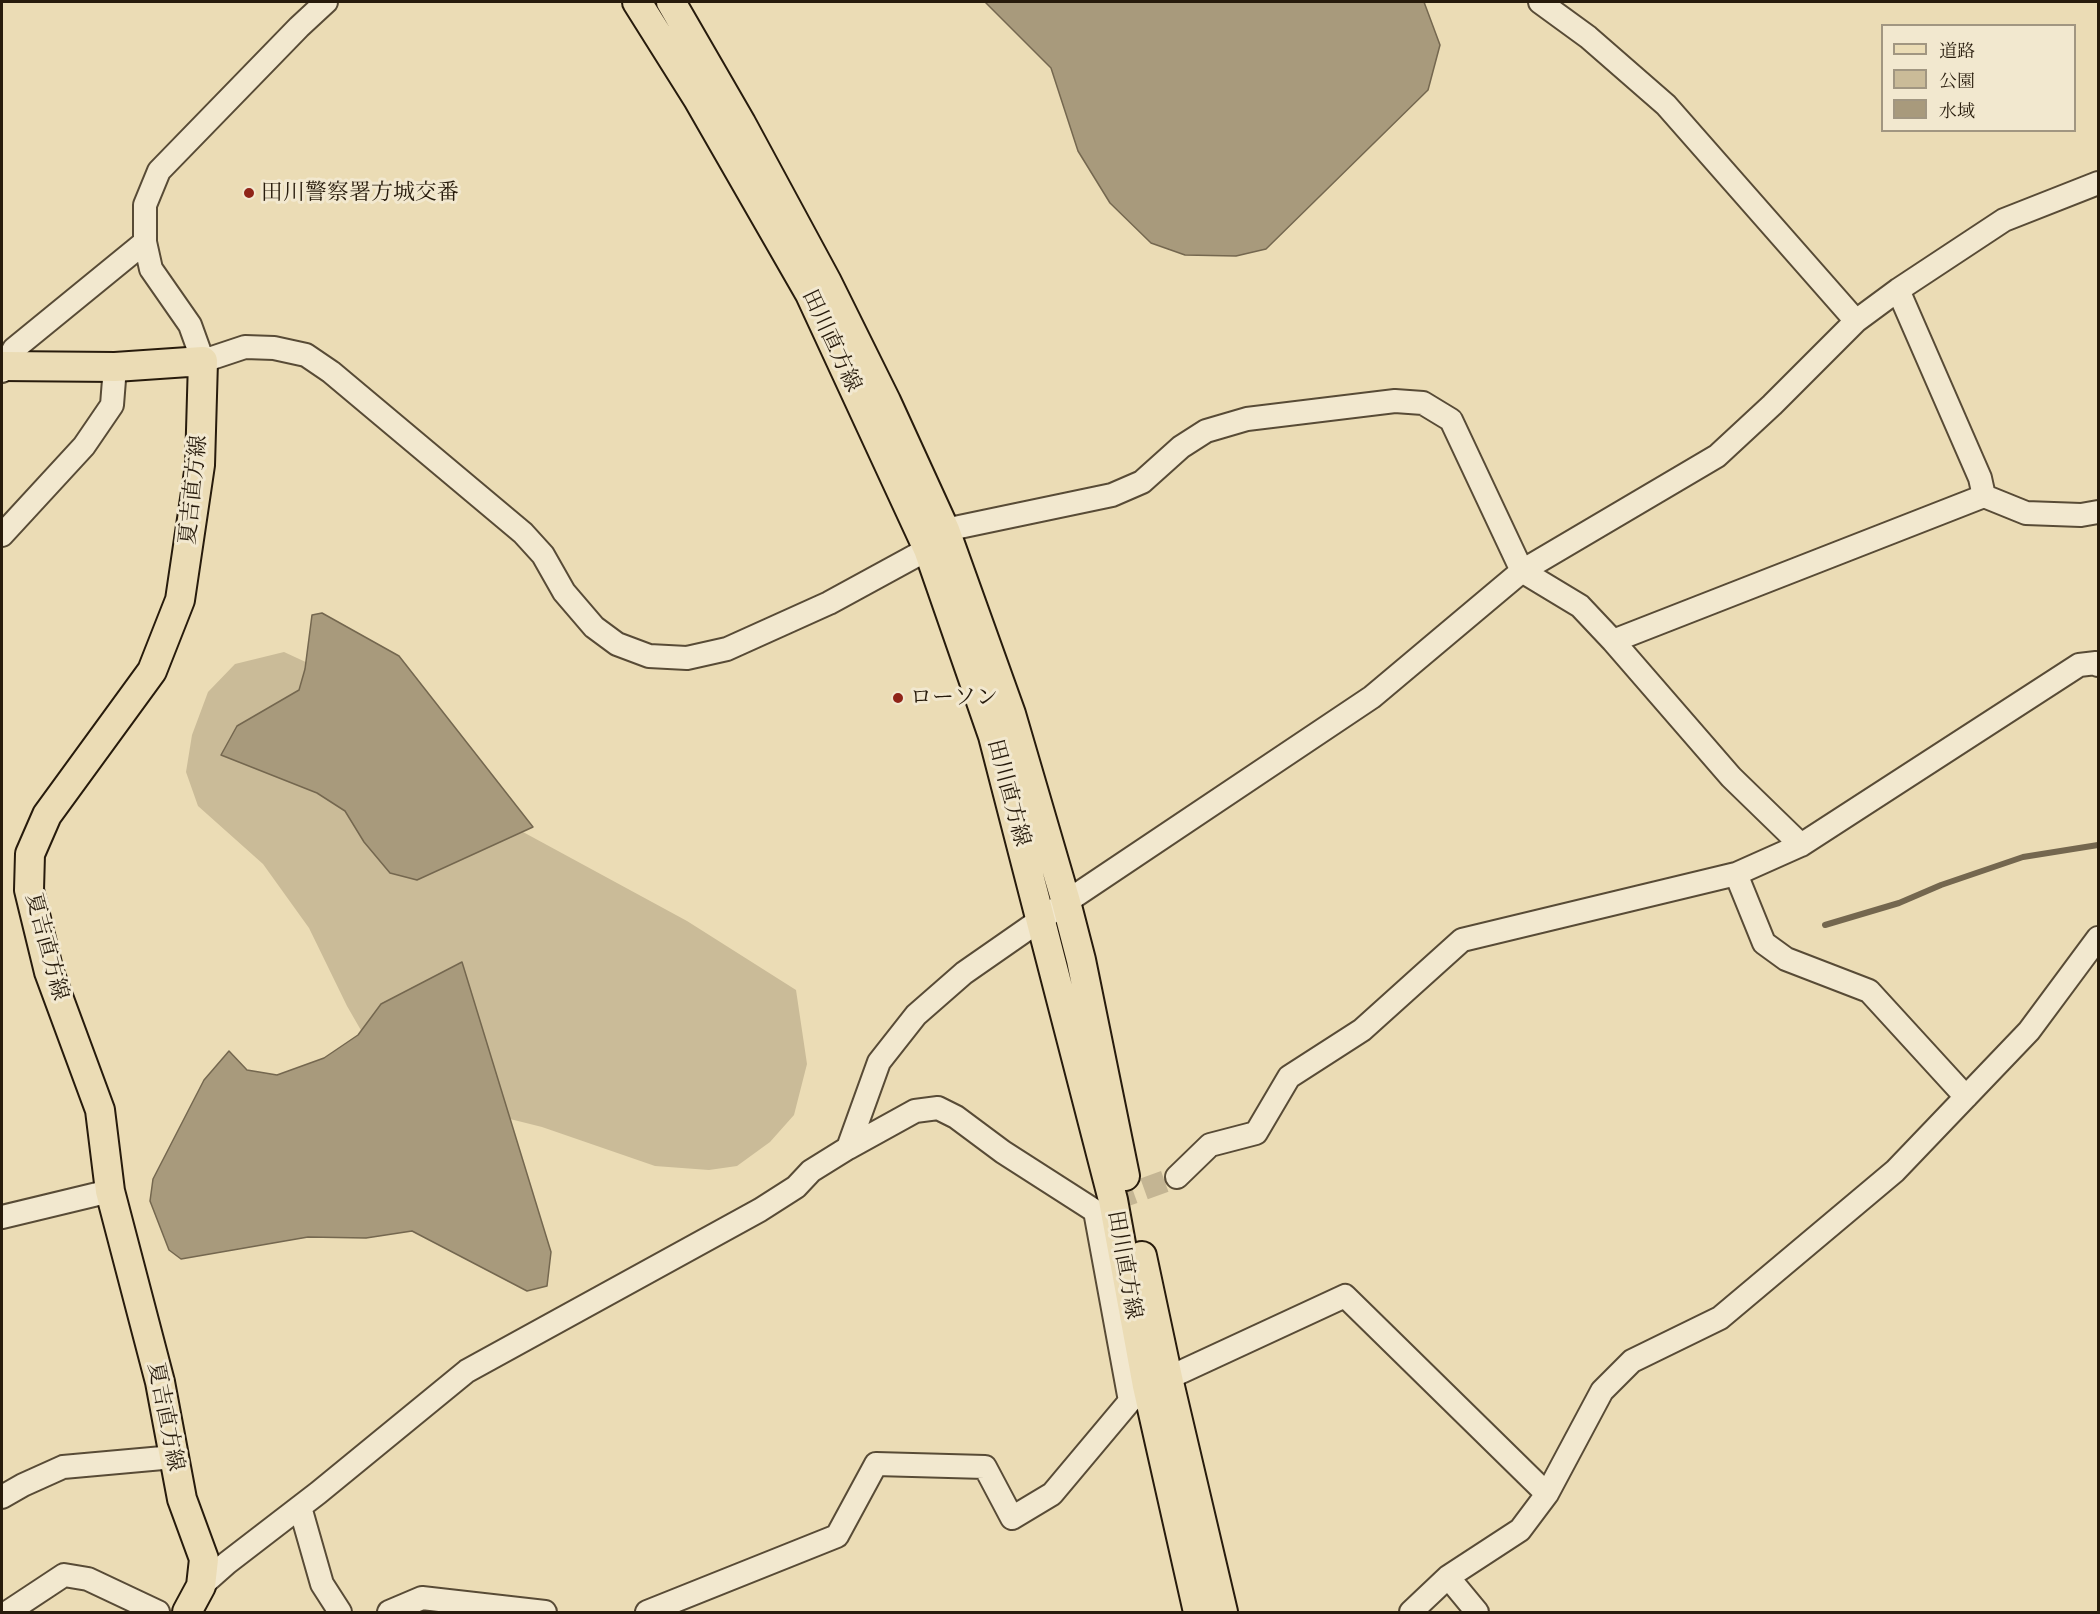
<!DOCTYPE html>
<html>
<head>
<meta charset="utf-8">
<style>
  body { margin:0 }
  #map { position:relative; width:2100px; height:1614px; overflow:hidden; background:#ebdcb5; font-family:"Old Standard TT","Noto Serif JP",serif }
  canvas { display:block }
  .frame { position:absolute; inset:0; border:3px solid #271b0c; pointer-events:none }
  .legend { position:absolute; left:1881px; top:24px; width:195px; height:108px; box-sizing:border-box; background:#f2e8cf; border:2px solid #a19681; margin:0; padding:8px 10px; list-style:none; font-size:18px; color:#271b0c }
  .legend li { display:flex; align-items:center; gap:12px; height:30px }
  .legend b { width:30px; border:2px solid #a19681 }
</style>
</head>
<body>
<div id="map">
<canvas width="2100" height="1614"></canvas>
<div class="frame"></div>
<ul class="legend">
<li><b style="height:8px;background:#ebdcb5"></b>道路</li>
<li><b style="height:16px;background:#cabb98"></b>公園</li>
<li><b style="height:16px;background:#a89a7c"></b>水域</li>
</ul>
</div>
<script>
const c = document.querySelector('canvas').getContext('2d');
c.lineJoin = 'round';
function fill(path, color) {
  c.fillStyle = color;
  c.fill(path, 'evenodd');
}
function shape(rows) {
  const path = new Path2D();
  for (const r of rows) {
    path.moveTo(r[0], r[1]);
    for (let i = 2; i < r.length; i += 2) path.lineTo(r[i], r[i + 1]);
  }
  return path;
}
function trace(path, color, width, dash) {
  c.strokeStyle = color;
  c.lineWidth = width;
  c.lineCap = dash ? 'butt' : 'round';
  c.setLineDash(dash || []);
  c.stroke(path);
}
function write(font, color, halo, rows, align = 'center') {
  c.font = font + ' "Old Standard TT","Noto Serif JP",serif';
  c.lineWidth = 6;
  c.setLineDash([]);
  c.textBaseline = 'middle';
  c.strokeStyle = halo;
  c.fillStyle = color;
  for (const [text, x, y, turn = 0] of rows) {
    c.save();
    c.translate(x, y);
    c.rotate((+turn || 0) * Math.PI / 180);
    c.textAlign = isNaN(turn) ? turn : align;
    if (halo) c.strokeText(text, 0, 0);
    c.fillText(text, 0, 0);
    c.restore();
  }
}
fill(shape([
  [284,652,310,664,523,832,687,921,796,990,807,1064,794,1115,770,1142,737,1166,709,1170,655,1166,542,1127,474,1110,366,1039,347,1006,309,928,263,864,198,806,186,772,192,735,208,692,235,664]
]), '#cabb98');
const water = shape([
  [985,2,1424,2,1440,45,1428,90,1266,249,1236,256,1185,255,1151,243,1110,203,1078,151,1051,68,985,2],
  [322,613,399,656,533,827,417,880,390,873,364,842,345,811,317,793,221,755,237,726,299,690,305,669,312,615,322,613],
  [462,962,551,1252,547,1286,527,1291,412,1231,366,1238,308,1237,181,1259,169,1250,150,1201,153,1179,204,1080,229,1051,247,1070,277,1075,324,1058,358,1035,381,1004,462,962]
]);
fill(water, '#a89a7c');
trace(water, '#74674f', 1.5);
trace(shape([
  [1825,925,1899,903,1941,885,2023,857,2098,845]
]), '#74674f', 6);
trace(shape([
  [1113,1200,1177,1177]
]), '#c4b593', 22, [22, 11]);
const minor = shape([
  [326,2,299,27,159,171,145,205,145,242,151,269,190,325,203,361,245,347,274,348,306,355,331,372,523,533,543,555,564,592,594,627,617,644,649,656,687,658,727,649,829,603,928,549,945,530,1112,495,1142,482,1181,447,1206,431,1247,419,1395,401,1423,403,1451,420,1522,571,1580,606,1613,641,1731,777,1801,845],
  [1540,2,1588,37,1666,105,1856,321],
  [1898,290,1980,478,1984,496],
  [2,371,14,349,145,242],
  [2,535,84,446,112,405,115,367],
  [1613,641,1984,496,2026,513,2081,515,2098,512],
  [1736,874,1764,943,1786,959,1869,991,1966,1097],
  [848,1148,879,1062,916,1015,964,973,1066,902,1372,697,1522,571,1717,456,1772,405,1856,321,1898,290,2004,220,2098,183],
  [1177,1177,1210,1145,1256,1133,1289,1077,1362,1030,1462,940,1736,874,1801,845,2079,665,2096,663,2098,665],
  [2,1217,110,1191],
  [1168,1378,1345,1296,1547,1494],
  [2,1497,23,1485,63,1467,174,1457],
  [300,1507,322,1584,340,1612],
  [1448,1577,1477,1612],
  [201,1586,227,1563,318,1493,467,1371,760,1210,796,1187,811,1171,848,1148,915,1111,938,1108,956,1117,1003,1152,1095,1211,1130,1401],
  [8,1612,64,1575,88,1579,158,1612],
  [389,1612,422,1598,545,1612],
  [647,1612,837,1536,876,1464,985,1467,1012,1518,1052,1494,1130,1401,1141,1391],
  [1411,1612,1448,1577,1520,1530,1547,1494,1602,1391,1632,1361,1720,1318,1895,1171,2029,1031,2098,938]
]);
const major = shape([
  [637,2,698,99,810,294,928,549,993,736,1113,1200,1147,1386,1198,1612],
  [671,2,741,123,827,282,886,401,945,530,1011,714,1066,902,1081,960,1125,1176],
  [2,366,115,367,203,361,200,465,180,600,152,671,47,815,30,854,29,890,49,972,100,1110,110,1191,160,1382,182,1499,204,1559,201,1586,187,1612],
  [1142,1256,1168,1378,1223,1612]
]);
trace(minor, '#584b36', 26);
trace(major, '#271b0c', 32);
trace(minor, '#f2e8cf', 22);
trace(major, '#ebdcb5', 28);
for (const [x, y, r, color] of [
  [249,193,6,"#8f2418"],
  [898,698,6,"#8f2418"]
]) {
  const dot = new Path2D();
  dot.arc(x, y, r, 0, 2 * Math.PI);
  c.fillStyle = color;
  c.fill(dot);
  trace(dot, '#f2e8cf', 2);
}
write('22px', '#271b0c', '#f2e8cf', [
  ["田川警察署方城交番",261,193],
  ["ローソン",910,698]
], 'left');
write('22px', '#271b0c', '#f2e8cf', [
  ["田川直方線",831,341,65],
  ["夏吉直方線",194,490,-84],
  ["田川直方線",1008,793,75],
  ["夏吉直方線",46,947,75],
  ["田川直方線",1124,1265,80],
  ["夏吉直方線",165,1417,79]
]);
</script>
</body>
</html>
